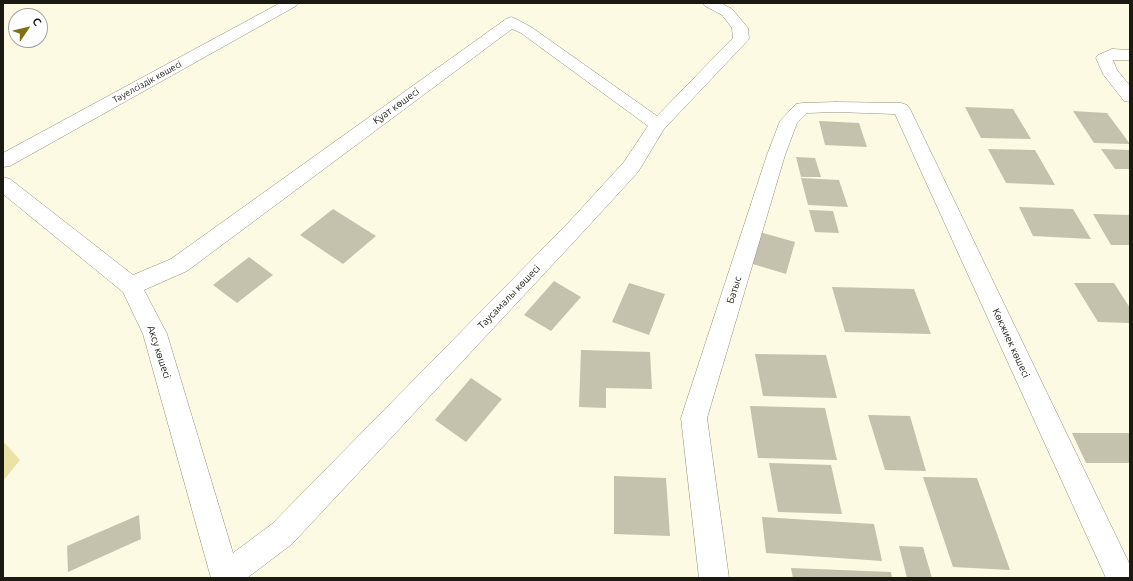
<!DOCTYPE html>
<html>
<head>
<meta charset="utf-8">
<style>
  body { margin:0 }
  #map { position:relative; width:1133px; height:581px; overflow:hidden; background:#fdfae4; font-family:Ubuntu,sans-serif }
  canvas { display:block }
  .frame { position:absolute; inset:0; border:4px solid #1b1a12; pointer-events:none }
  .north { position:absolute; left:8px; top:8px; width:40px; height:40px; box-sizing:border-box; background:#fff; border:1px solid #a4a3a0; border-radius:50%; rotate:55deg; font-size:11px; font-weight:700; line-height:16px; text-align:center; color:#1b1a12 }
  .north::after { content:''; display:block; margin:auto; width:14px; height:18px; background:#807213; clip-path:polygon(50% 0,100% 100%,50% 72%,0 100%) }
</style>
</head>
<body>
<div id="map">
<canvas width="1133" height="581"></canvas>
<div class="frame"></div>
<div class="north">С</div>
</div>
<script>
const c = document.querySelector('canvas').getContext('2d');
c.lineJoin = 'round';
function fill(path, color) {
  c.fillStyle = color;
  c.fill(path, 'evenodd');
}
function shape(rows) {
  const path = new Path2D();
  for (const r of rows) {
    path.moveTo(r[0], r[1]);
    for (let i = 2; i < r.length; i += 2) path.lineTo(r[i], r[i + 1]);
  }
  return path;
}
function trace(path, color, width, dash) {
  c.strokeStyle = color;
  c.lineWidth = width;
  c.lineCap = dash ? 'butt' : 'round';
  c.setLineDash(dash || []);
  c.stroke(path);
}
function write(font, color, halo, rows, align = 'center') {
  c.font = font + ' Ubuntu,sans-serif';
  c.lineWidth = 3;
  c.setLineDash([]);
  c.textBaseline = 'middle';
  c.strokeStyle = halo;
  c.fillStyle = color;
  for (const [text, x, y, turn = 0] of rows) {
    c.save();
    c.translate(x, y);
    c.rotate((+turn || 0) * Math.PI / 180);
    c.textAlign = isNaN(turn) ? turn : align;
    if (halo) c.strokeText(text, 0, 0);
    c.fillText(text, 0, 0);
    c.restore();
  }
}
fill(shape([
  [3,441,20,460,3,481]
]), '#ebe2a6');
fill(shape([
  [965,107,1013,109,1031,139,981,138],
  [1073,111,1107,113,1130,144,1094,143],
  [819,121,859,123,867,147,825,145],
  [988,149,1035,150,1055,185,1006,183],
  [1101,149,1130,150,1130,169,1115,169],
  [796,157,815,158,821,177,801,177],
  [801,178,839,180,848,207,808,205],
  [1019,207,1073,209,1091,239,1033,236],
  [333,209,376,236,343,264,300,235],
  [809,210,833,211,839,233,815,232],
  [1093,214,1130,215,1130,245,1111,245],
  [756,231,795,242,786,274,746,262],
  [249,257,273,275,237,303,213,285],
  [554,281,581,297,551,331,524,315],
  [629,283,665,294,649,335,612,322],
  [1074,283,1114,283,1130,308,1130,323,1098,322],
  [832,287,914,289,931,334,845,332],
  [581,350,650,352,652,389,606,388,606,408,579,407],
  [755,354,826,355,837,398,763,396],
  [471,378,502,399,466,442,435,420],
  [750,406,825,408,837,460,758,458],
  [868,415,910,416,926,471,885,470],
  [1072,433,1130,433,1130,463,1086,463],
  [769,463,831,465,842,514,778,512],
  [614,476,666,478,670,536,614,534],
  [923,477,977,478,1010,570,953,567],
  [139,515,141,539,68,572,67,546],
  [762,517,874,524,882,561,766,553],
  [899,546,923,547,932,578,907,578],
  [791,568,891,572,892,578,793,578]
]), '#c4c1ac');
const street = shape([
  [280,3,298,3,296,6,10,166,3,167,3,153,280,3],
  [703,3,721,3,732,9,748,28,749,39,664,129,638,172,583,232,292,544,247,578,211,578,143,334,123,292,3,194,3,177,10,179,133,275,171,259,506,19,511,17,516,19,531,27,657,116,733,38,732,28,722,15,705,6,703,3],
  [512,29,521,33,648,126,624,162,569,222,272,524,233,553,167,334,144,290,187,271,512,29],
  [1112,49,1130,50,1130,60,1113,60,1117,70,1130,86,1130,102,1124,101,1103,74,1096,58,1098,55,1112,49],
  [836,102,901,103,907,105,910,109,1130,565,1130,578,1106,578,895,114,836,112,807,113,797,123,785,155,707,418,729,578,699,578,681,418,767,155,780,121,796,104,802,103,836,102]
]);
trace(street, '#918e7a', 1);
fill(street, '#fff');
write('9px', '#1b1a12', '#fff', [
  ["Тәуелсіздік көшесі",147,82,-29]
]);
write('10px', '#1b1a12', '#fff', [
  ["Қуат көшесі",396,106,-36],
  ["Батыс",734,290,-73],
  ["Таусамалы көшесі",509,297,-46],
  ["Көкжиек көшесі",1011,343,65],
  ["Аксу көшесі",159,352,72]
]);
</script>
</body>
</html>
